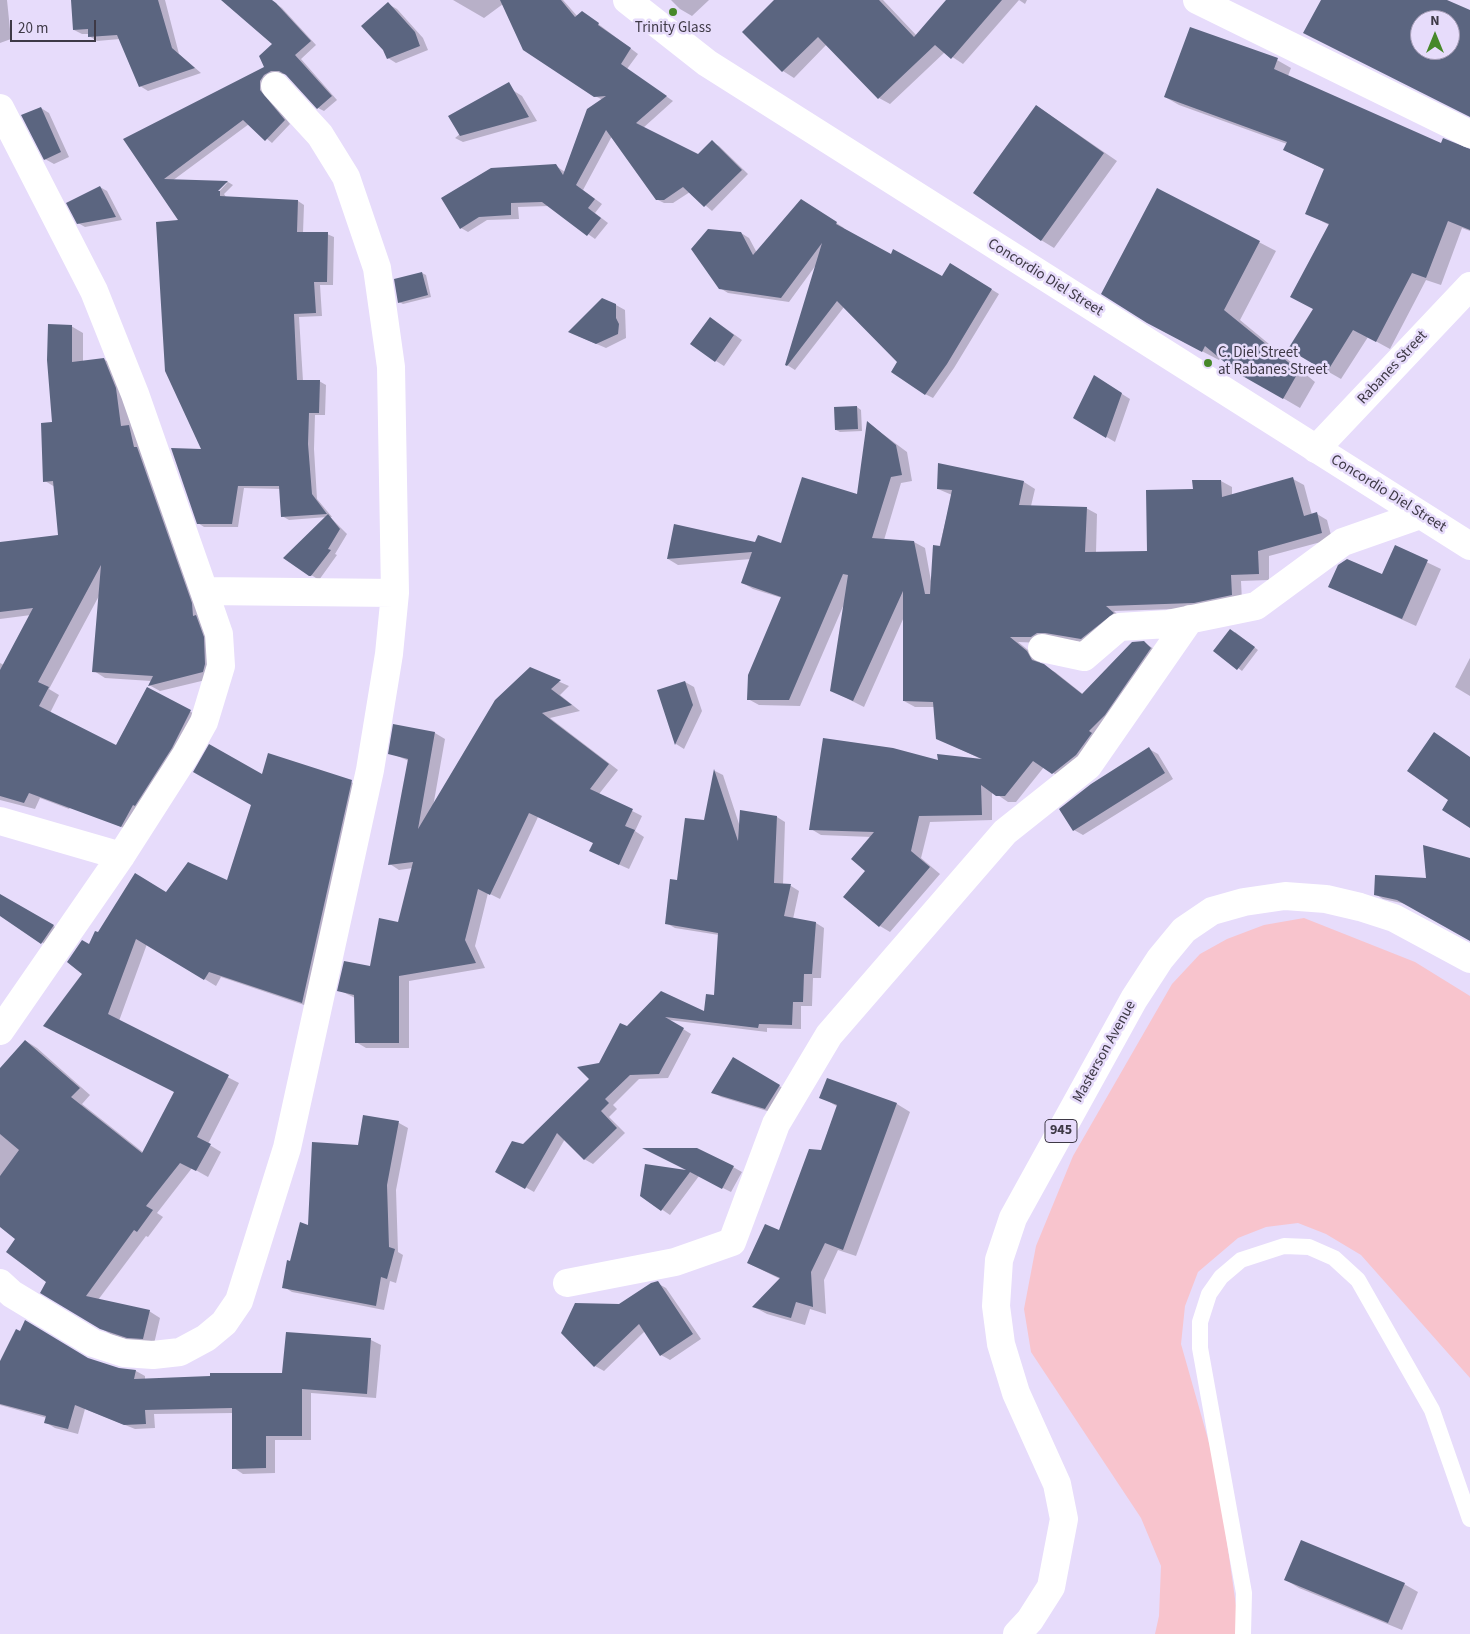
<!DOCTYPE html>
<html>
<head>
<meta charset="utf-8">
<style>
  body { margin:0 }
  #map { position:relative; width:1470px; height:1634px; overflow:hidden; background:#e7dcfb; font-family:"Source Sans 3",sans-serif }
  canvas { display:block }
  .north { position:absolute; left:1410px; top:10px; width:50px; height:50px; box-sizing:border-box; background:#e7dcfb; border:1px solid #a39bb3; border-radius:50%; rotate:0deg; font-size:14px; font-weight:700; line-height:20px; text-align:center; color:#3e3946 }
  .north::after { content:''; display:block; margin:auto; width:18px; height:22px; background:#47882a; clip-path:polygon(50% 0,100% 100%,50% 72%,0 100%) }
  .scale { position:absolute; left:10px; top:20px; width:86px; height:22px; box-sizing:border-box; border:2px solid #3e3946; border-top:0; padding-left:6px; font-size:15px; line-height:18px; white-space:nowrap; color:#3e3946; -webkit-text-stroke:4px #e7dcfb; paint-order:stroke }
</style>
</head>
<body>
<div id="map">
<canvas width="1470" height="1634"></canvas>
<div class="north">N</div>
<div class="scale">20 m</div>
</div>
<script>
const c = document.querySelector('canvas').getContext('2d');
c.lineJoin = 'round';
function fill(path, color) {
  c.fillStyle = color;
  c.fill(path, 'evenodd');
}
function shape(rows) {
  const path = new Path2D();
  for (const r of rows) {
    path.moveTo(r[0], r[1]);
    for (let i = 2; i < r.length; i += 2) path.lineTo(r[i], r[i + 1]);
  }
  return path;
}
function trace(path, color, width, dash) {
  c.strokeStyle = color;
  c.lineWidth = width;
  c.lineCap = dash ? 'butt' : 'round';
  c.setLineDash(dash || []);
  c.stroke(path);
}
function write(font, color, halo, rows, align = 'center') {
  c.font = font + ' "Source Sans 3",sans-serif';
  c.lineWidth = 5;
  c.setLineDash([]);
  c.textBaseline = 'middle';
  c.strokeStyle = halo;
  c.fillStyle = color;
  for (const [text, x, y, turn = 0] of rows) {
    c.save();
    c.translate(x, y);
    c.rotate((+turn || 0) * Math.PI / 180);
    c.textAlign = isNaN(turn) ? turn : align;
    if (halo) c.strokeText(text, 0, 0);
    c.fillText(text, 0, 0);
    c.restore();
  }
}
fill(shape([
  [1304,918,1415,962,1470,996,1470,1378,1361,1255,1326,1234,1298,1223,1266,1227,1238,1238,1198,1272,1185,1306,1181,1344,1217,1471,1240,1634,1155,1634,1159,1616,1161,1566,1141,1518,1031,1352,1024,1309,1036,1246,1073,1156,1172,984,1200,954,1227,939,1264,925]
]), '#f8c4cd');
fill(shape([
  [0,0,7,0,11,39,0,43],
  [75,0,165,0,179,54,201,73,148,91,140,86,120,39,97,41,89,36,89,34,82,34,74,30],
  [237,0,271,0,282,8,316,45,301,59,337,100,324,111,318,108,287,74,278,74,266,94,290,124,272,143,249,124,172,181,228,182,233,185,224,194,226,197,298,201,304,205,303,233,327,234,334,237,333,285,320,285,322,316,299,317,303,381,319,381,326,385,325,415,315,415,314,449,317,499,332,517,330,517,347,534,335,554,337,555,319,580,285,558,327,517,289,520,282,516,280,489,244,488,238,527,204,527,198,523,203,451,181,221,125,139,265,68,274,44],
  [224,183,227,183,215,196,213,194],
  [453,0,563,0,578,17,589,17,638,54,627,69,673,101,643,128,698,156,712,142,719,146,748,174,712,211,690,192,673,203,664,203,656,199,612,136,583,190,602,204,595,213,608,223,595,239,549,206,518,207,519,219,487,220,468,232,461,228,556,166,565,172,603,100,595,96,503,4,484,18],
  [671,0,709,0,692,16,680,9],
  [776,0,883,0,917,36,948,0,1019,0,963,64,945,52,890,104,879,98,827,44,794,78,783,71],
  [1019,0,1027,0,1025,4],
  [388,4,397,9,423,38,428,50,396,63,388,58],
  [1277,60,1291,68,1288,76,1442,145,1470,151,1470,231,1462,228,1441,285,1426,280,1390,349,1368,337,1341,379,1327,371,1329,225,1306,213,1325,170,1285,149,1287,144,1179,105,1165,97],
  [514,91,522,96,537,121,463,142,455,138],
  [1037,106,1117,161,1054,248,1041,240],
  [41,108,49,113,69,157,54,164,45,159],
  [100,187,107,191,122,220,85,227,78,223],
  [1157,189,1276,251,1240,320,1315,382,1300,408,1240,373,1221,357,1219,360,1165,332],
  [809,205,844,228,843,229,891,256,943,278,958,269,999,294,954,368,933,398,925,394,899,362,844,307,795,370,787,365,816,265,789,302,728,293,720,288,741,233,749,238,757,253],
  [422,273,426,275,431,297,403,304,399,302],
  [616,305,625,310,626,338,606,348,578,336],
  [711,318,742,340,724,366,716,361],
  [71,326,83,333,83,362,103,359,115,365,127,396,132,428,141,433,203,610,214,678,160,691,149,685,151,681,105,678,94,671,100,594,49,689,59,695,50,713,116,746,147,688,202,718,133,832,91,814,91,782,69,809,40,798,35,809,0,800,0,663,4,665,31,615,0,619,0,543,59,537,55,487,45,481],
  [1103,382,1130,399,1115,442,1075,418],
  [857,407,861,410,862,431,840,432,836,430],
  [868,423,907,452,912,481,901,483,884,540,914,542,925,548,931,581,952,495,938,489,939,465,1024,482,1035,489,1031,506,1086,508,1097,514,1096,553,1149,553,1194,491,1221,481,1232,487,1232,496,1293,479,1304,485,1312,515,1317,514,1327,520,1332,539,1269,556,1269,580,1241,581,1242,601,1205,608,1114,611,1123,620,1093,644,1056,638,1042,643,1018,642,1038,658,1041,665,1055,672,1084,695,1143,642,1154,649,1064,780,1044,767,1016,802,1008,802,992,791,992,820,930,822,921,858,940,874,890,932,880,926,867,871,871,837,821,835,811,829,939,761,983,760,937,738,935,707,915,707,904,701,904,617,864,707,832,691,844,604,800,706,759,705,748,699,782,598,753,589,743,583,751,559,678,565,668,559,756,543,782,544,858,496],
  [1395,547,1441,569,1416,626,1330,587,1382,576],
  [1235,632,1258,650,1242,671,1238,668],
  [1470,658,1470,696,1455,687],
  [530,669,569,686,560,695,580,711,550,718,618,770,599,794,642,816,635,831,644,837,629,869,600,856,594,843,538,817,500,899,488,893,475,946,485,968,409,981,409,1048,366,1048,356,1042,355,998,339,990,371,968,399,923,413,868,399,870,390,864,409,761,390,753,394,726,435,733,445,739,433,807],
  [685,682,694,687,702,711,684,749,676,744,658,691],
  [1149,749,1158,754,1173,779,1083,835,1074,830],
  [715,771,723,775,740,827,777,817,785,822,783,885,791,886,799,891,793,919,816,923,824,928,821,978,813,978,812,1006,801,1006,801,1029,767,1028,767,1032,669,1020,691,1034,668,1078,639,1079,613,1105,617,1109,609,1117,625,1133,593,1164,584,1159,565,1139,534,1192,497,1171,591,1079,628,1028,662,992,705,1013,716,996,719,935,675,928,666,923,678,881,705,822],
  [262,775,351,782,362,788,313,1008,221,977,216,986,147,944,119,1021,239,1083,208,1144,221,1152,208,1177,192,1168,157,1213,163,1217,148,1237,146,1236,98,1300,149,1311,160,1318,154,1344,139,1343,112,1335,42,1292,48,1281,17,1238,0,1226,0,1070,26,1041,37,1048,90,1095,82,1104,144,1153,176,1092,55,1032,84,974,89,946,99,934,167,894,227,882],
  [1470,859,1470,940,1406,904,1383,899,1375,894,1428,879],
  [0,896,57,928,46,945,0,915],
  [733,1059,788,1091,774,1113,721,1097,713,1092],
  [828,1079,897,1104,910,1112,856,1256,838,1250,824,1280,826,1314,810,1309,805,1325,767,1314,754,1307,780,1279,748,1263,780,1232,822,1151,838,1107,821,1097],
  [364,1116,399,1123,408,1128,396,1190,398,1252,403,1255,396,1283,390,1281,384,1310,292,1292,284,1287,290,1262,309,1226,359,1146],
  [646,1165,690,1172,733,1167,742,1172,731,1192,699,1176,670,1215,641,1195],
  [657,1283,666,1288,701,1339,670,1360,661,1355,645,1331,604,1371,595,1366,562,1332,620,1305],
  [287,1333,371,1340,381,1345,376,1398,311,1393,311,1440,275,1440,275,1473,243,1474,234,1468,234,1413,154,1414,155,1428,135,1429,85,1409,78,1434,55,1428,45,1422,47,1418,0,1405,0,1364,88,1359,119,1369,136,1371,145,1376,145,1380,284,1374],
  [1302,1542,1404,1584,1418,1592,1402,1630,1299,1588,1286,1580]
]), '#0003');
fill(shape([
  [71,0,158,0,172,48,195,68,139,87,117,35,88,37,88,29,73,30],
  [221,0,272,0,276,3,311,41,295,55,332,96,317,109,286,75,279,71,271,71,264,75,260,81,260,90,285,120,265,141,243,120,164,179,228,181,218,191,220,191,220,196,298,200,297,232,328,232,327,282,314,282,316,313,294,314,297,380,320,380,319,413,309,413,308,444,312,494,327,514,281,517,279,486,238,486,232,524,197,524,171,448,201,449,165,371,156,222,178,220,123,139,264,67,259,56,272,44],
  [500,0,561,0,575,17,582,11,599,23,598,25,631,48,621,64,667,96,636,123,698,154,712,140,742,170,704,207,683,187,664,200,656,200,606,130,576,185,595,199,588,208,601,218,587,236,542,202,511,203,511,215,479,217,460,229,441,198,491,168,556,164,563,175,587,109,606,96,594,97,523,50],
  [774,0,879,0,914,37,946,0,1002,0,951,59,935,45,878,99,818,37,782,72,742,32],
  [1321,0,1447,0,1470,10,1470,117,1303,33],
  [1420,20,1450,20,1450,50,1420,50],
  [388,2,415,32,420,46,387,59,383,50,361,26],
  [1190,27,1278,58,1274,69,1441,143,1443,138,1470,149,1470,230,1448,221,1426,278,1412,273,1376,342,1353,330,1327,372,1288,349,1313,309,1290,297,1329,224,1305,214,1324,169,1283,150,1287,142,1164,97],
  [509,82,529,117,460,136,448,116],
  [1036,105,1104,153,1041,241,973,193],
  [41,107,61,152,44,160,21,115],
  [100,186,116,217,77,224,66,203],
  [1157,188,1260,241,1224,310,1299,371,1283,399,1239,374,1205,346,1202,352,1147,323,1101,294],
  [801,199,837,222,836,224,891,254,893,249,942,276,950,263,992,289,947,364,925,395,891,372,897,362,837,301,787,366,785,365,822,243,781,298,719,289,691,249,708,229,741,232,753,255],
  [422,272,428,295,398,303,394,279],
  [602,298,616,304,616,318,619,324,618,334,596,344,568,332],
  [710,317,734,335,715,362,690,344],
  [48,324,72,325,72,362,104,358,116,388,121,426,129,425,134,447,137,447,192,603,193,616,196,615,204,637,205,664,203,672,148,686,153,676,92,672,101,565,38,682,49,687,39,706,116,745,147,687,191,710,172,748,135,806,133,805,121,827,29,793,24,803,0,796,0,670,33,608,0,612,0,542,58,535,53,481,43,482,41,423,52,422,47,360],
  [1094,375,1122,393,1106,438,1073,418],
  [857,406,858,429,835,430,834,407],
  [867,421,896,445,902,475,891,477,872,538,914,541,925,594,930,594,933,545,940,546,952,490,937,489,938,463,1024,481,1019,505,1087,507,1085,552,1147,551,1146,490,1193,489,1192,480,1221,480,1222,497,1293,477,1304,516,1317,512,1322,533,1258,551,1259,574,1231,575,1232,595,1194,603,1106,606,1114,613,1081,639,1045,633,1037,633,1031,637,1010,637,1027,651,1032,660,1044,664,1082,694,1132,642,1144,641,1151,648,1105,715,1089,731,1092,733,1076,755,1052,774,1033,761,1005,796,996,796,981,785,982,815,919,816,911,851,930,867,879,927,843,897,865,871,851,859,874,832,809,830,823,738,893,748,938,760,937,754,982,759,936,739,933,702,903,701,903,591,853,701,830,691,848,575,843,574,789,700,747,700,748,675,781,597,741,583,752,552,667,559,674,524,755,542,758,535,781,543,802,477,857,494],
  [328,514,340,529,328,549,331,550,311,576,309,576,283,558],
  [1395,545,1428,560,1402,619,1328,587,1338,565,1347,559,1382,574],
  [1230,629,1255,647,1237,670,1213,651],
  [530,667,561,680,551,689,572,705,542,713,609,764,590,789,633,809,625,826,635,830,619,865,589,851,593,843,529,813,490,895,478,889,465,940,476,963,399,976,399,1043,355,1043,354,995,337,991,344,961,370,966,379,918,398,922,413,862,388,865,408,759,388,754,393,724,435,732,418,829,495,700],
  [685,681,693,705,675,745,657,690],
  [1434,732,1470,757,1470,828,1442,810,1448,800,1407,771],
  [209,744,262,774,268,753,352,780,302,1003,209,972,204,980,136,939,108,1014,229,1075,197,1137,211,1144,196,1171,180,1163,146,1206,153,1210,137,1232,134,1230,86,1296,150,1310,143,1339,127,1338,100,1329,40,1293,46,1282,6,1252,15,1239,0,1227,0,1176,19,1150,0,1134,0,1068,25,1040,80,1088,71,1097,142,1153,174,1092,43,1026,82,974,67,962,82,940,89,944,95,931,98,932,135,873,166,892,188,862,227,880,251,805,193,772],
  [1149,747,1165,773,1073,831,1059,809,1091,784],
  [714,769,738,841,740,810,777,816,774,883,791,884,784,916,816,922,812,974,804,974,803,1002,793,1002,792,1025,759,1024,758,1028,665,1017,684,1028,659,1074,630,1075,605,1099,609,1103,601,1111,617,1128,584,1160,557,1133,525,1189,495,1172,512,1141,523,1144,589,1079,577,1067,599,1063,620,1023,627,1026,661,991,704,1011,706,994,714,995,718,933,665,924,670,879,677,880,685,818,704,820],
  [1423,845,1470,858,1470,941,1397,900,1374,895,1375,875,1426,878],
  [0,894,54,925,41,944,0,916],
  [733,1057,780,1085,765,1109,711,1093],
  [827,1078,897,1103,843,1250,825,1243,811,1272,813,1307,796,1302,791,1318,752,1307,780,1278,747,1263,765,1224,779,1230,809,1149,821,1150,837,1105,819,1098],
  [363,1115,399,1121,387,1185,389,1247,395,1249,387,1279,381,1277,376,1306,282,1288,287,1260,290,1261,300,1222,308,1225,312,1142,358,1145],
  [642,1148,697,1148,734,1166,722,1189,690,1172,661,1211,640,1196,645,1164,686,1170],
  [658,1281,693,1334,660,1356,639,1324,594,1367,561,1333,575,1303,619,1304,651,1283],
  [25,1320,88,1358,119,1368,136,1370,134,1379,210,1376,210,1373,282,1373,286,1332,371,1338,367,1394,302,1389,302,1436,266,1436,266,1468,232,1469,232,1408,145,1410,146,1424,124,1425,75,1405,68,1429,44,1423,46,1416,0,1404,0,1361,16,1329,20,1331],
  [1301,1540,1405,1583,1388,1623,1284,1580]
]), '#5b6580');
trace(shape([
  [1243,1634,1244,1593,1200,1348,1200,1322,1209,1294,1221,1277,1241,1260,1284,1246,1309,1247,1334,1258,1358,1280,1432,1410,1470,1519]
]), '#fff', 16);
trace(shape([
  [1197,0,1470,134],
  [0,108,94,291,135,394,204,591,219,634,221,666,204,722,185,756,121,856,0,1031],
  [1316,449,1470,286],
  [204,591,395,593],
  [1042,648,1084,657,1119,627,1168,624,1256,606,1343,542,1420,515],
  [0,821,121,856],
  [0,1283,12,1294,93,1343,124,1353,153,1355,180,1352,206,1338,224,1323,239,1301,287,1148,370,770,389,654,395,593,391,367,377,268,346,177,320,135,275,86],
  [567,1283,675,1262,732,1242,776,1124,829,1035,1005,832,1088,766,1190,619]
]), '#fff', 28);
trace(shape([
  [627,0,707,63,1470,546]
]), '#fff', 28);
trace(shape([
  [1017,1634,1030,1620,1051,1587,1064,1519,1057,1484,1016,1393,1001,1344,996,1306,999,1260,1013,1218,1134,999,1160,959,1184,930,1212,911,1244,902,1285,896,1326,899,1360,907,1394,918,1470,959]
]), '#fff', 28);
for (const [x, y, r, color] of [
  [673,12,5,"#47882a"],
  [1208,363,5,"#47882a"]
]) {
  const dot = new Path2D();
  dot.arc(x, y, r, 0, 2 * Math.PI);
  c.fillStyle = color;
  c.fill(dot);
  trace(dot, '#e7dcfb', 2);
}
for (const [x, y, w] of [
  [1061,1131,32]
]) {
  const box = new Path2D();
  box.roundRect(x - w / 2, y - 11.5, w, 23, 4);
  c.fillStyle = '#e7dcfb';
  c.fill(box);
  trace(box, '#3e3946', 1);
}
write('bold 14px', '#3e3946', null, [
  ["945",1061,1131]
]);
write('15px', '#3e3946', '#e7dcfb', [
  ["Trinity Glass",673,29],
  ["C. Diel Street",1218,354,"left"],
  ["at Rabanes Street",1218,371,"left"]
]);
write('15px', '#3e3946', '#e7dcfb', [
  ["Concordio Diel Street",1045,278,32],
  ["Rabanes Street",1393,368,-47],
  ["Concordio Diel Street",1388,494,32],
  ["Masterson Avenue",1105,1052,-61]
]);
</script>
</body>
</html>
